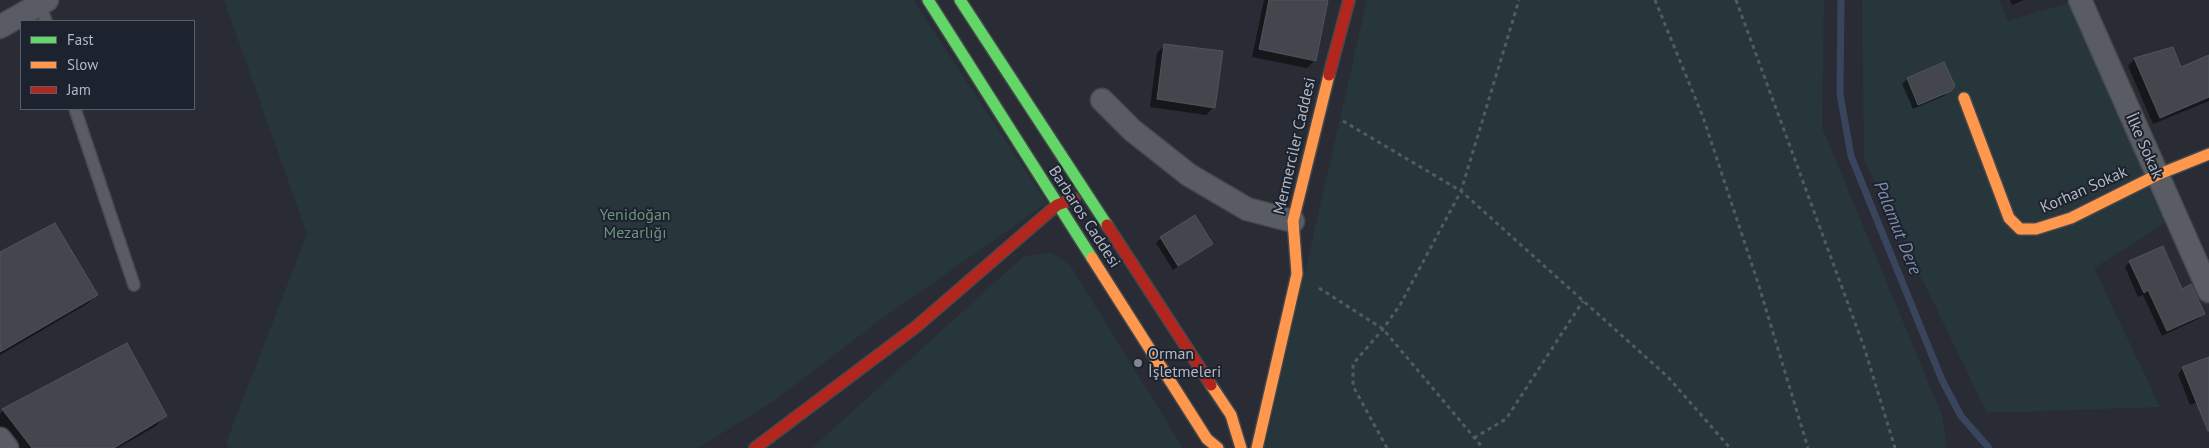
<!DOCTYPE html>
<html>
<head>
<meta charset="utf-8">
<style>
  body { margin:0 }
  #map { position:relative; width:2209px; height:448px; overflow:hidden; background:#292c34; font-family:"PT Sans",sans-serif }
  canvas { display:block }
  .legend { position:absolute; left:20px; top:20px; width:175px; height:90px; box-sizing:border-box; background:#1d222f; border:1px solid #595e6b; margin:0; padding:6px 9px; list-style:none; font-size:15px; color:#b3b8c5 }
  .legend li { display:flex; align-items:center; gap:10px; height:25px }
  .legend b { width:25px; border:1px solid #595e6b }
</style>
</head>
<body>
<div id="map">
<canvas width="2209" height="448"></canvas>
<ul class="legend">
<li><b style="height:6px;background:#63d668"></b>Fast</li>
<li><b style="height:6px;background:#ff974d"></b>Slow</li>
<li><b style="height:6px;background:#b3261e"></b>Jam</li>
</ul>
</div>
<script>
const c = document.querySelector('canvas').getContext('2d');
c.lineJoin = 'round';
function fill(path, color) {
  c.fillStyle = color;
  c.fill(path, 'evenodd');
}
function shape(rows) {
  const path = new Path2D();
  for (const r of rows) {
    path.moveTo(r[0], r[1]);
    for (let i = 2; i < r.length; i += 2) path.lineTo(r[i], r[i + 1]);
  }
  return path;
}
function trace(path, color, width, dash) {
  c.strokeStyle = color;
  c.lineWidth = width;
  c.lineCap = dash ? 'butt' : 'round';
  c.setLineDash(dash || []);
  c.stroke(path);
}
function write(font, color, halo, rows, align = 'center') {
  c.font = font + ' "PT Sans",sans-serif';
  c.lineWidth = 4;
  c.setLineDash([]);
  c.textBaseline = 'middle';
  c.strokeStyle = halo;
  c.fillStyle = color;
  for (const [text, x, y, turn = 0] of rows) {
    c.save();
    c.translate(x, y);
    c.rotate((+turn || 0) * Math.PI / 180);
    c.textAlign = isNaN(turn) ? turn : align;
    if (halo) c.strokeText(text, 0, 0);
    c.fillText(text, 0, 0);
    c.restore();
  }
}
fill(shape([
  [224,0,913,0,1047,203,877,322,774,401,698,448,229,448,226,443,307,234],
  [1367,0,1824,0,1822,127,1942,415,1947,448,1265,448],
  [1862,0,1999,0,2008,21,2071,2,2170,220,2094,268,2160,407,1987,413,1864,159],
  [1050,252,1070,265,1183,448,812,448,1023,257]
]), '#27363a');
fill(shape([
  [1264,0,1327,0,1315,60,1307,68,1252,57],
  [2010,0,2024,0,2012,5],
  [1165,45,1214,107,1206,115,1150,107,1157,53],
  [2209,57,2209,101,2153,124,2128,66,2135,59,2180,68],
  [1943,63,1950,90,1944,96,1913,109,1902,84,1907,79],
  [1161,238,1212,243,1173,270,1156,243],
  [0,253,97,295,87,304,0,355],
  [2130,262,2182,290,2203,314,2198,319,2162,336,2143,295,2138,297,2125,267],
  [2209,358,2209,397,2190,405,2178,374,2183,368],
  [3,410,165,416,156,426,118,448,15,448,0,428,0,414]
]), '#0007');
trace(shape([
  [1841,0,1840,94,1851,156,1942,380,1961,416,1989,448]
]), '#39455d', 7);
const building = shape([
  [1269,0,1328,0,1316,61,1259,49,1269,0],
  [1164,44,1223,51,1215,108,1157,99,1164,44],
  [2173,47,2181,67,2209,55,2209,97,2160,118,2134,58,2173,47],
  [1944,62,1955,86,1951,91,1918,105,1907,78,1944,62],
  [1195,215,1213,244,1178,266,1160,237,1195,215],
  [55,223,98,295,0,352,0,252,55,223],
  [2163,246,2182,289,2191,284,2205,314,2167,331,2148,290,2144,293,2129,261,2163,246],
  [127,343,167,416,114,448,32,448,2,409,127,343],
  [2209,357,2209,431,2208,431,2182,367,2209,357]
]);
fill(building, '#43464d');
trace(building, '#51545c', 1);
const lane = shape([
  [40,4,46,21],
  [75,109,134,285]
]);
const street = shape([
  [2080,0,2209,291],
  [0,27,47,0],
  [1102,100,1132,130,1189,175,1247,209,1293,221],
  [0,439,7,448]
]);
const fast = shape([
  [928,0,1092,258],
  [960,0,1107,225]
]);
const slow = shape([
  [1964,98,2009,218,2020,229,2036,229,2071,218,2157,175,2209,154],
  [1092,258,1207,439,1218,448],
  [1211,385,1231,415,1241,448],
  [1257,448,1297,274,1293,221,1329,75]
]);
const jam = shape([
  [1329,75,1349,0],
  [1107,225,1211,385],
  [755,448,917,326,1057,205,1074,199]
]);
trace(lane, '#45484d', 14);
trace(street, '#45484d', 25);
trace(fast, '#45484d', 14);
trace(slow, '#45484d', 14);
trace(jam, '#45484d', 14);
trace(shape([
  [1655,0,1703,117,1758,283,1808,448],
  [1736,0,1864,347,1895,448],
  [1343,121,1461,191,1519,0],
  [1319,288,1383,329,1483,448],
  [1474,438,1506,419,1583,301],
  [1387,448,1353,386,1353,364,1383,329,1400,305,1461,191,1668,377,1730,448]
]), '#565a60', 3, [4, 4]);
trace(lane, '#595c63', 11);
trace(street, '#595c63', 22);
trace(fast, '#63d668', 11);
trace(slow, '#ff974d', 11);
trace(jam, '#b3261e', 11);
for (const [x, y, r, color] of [
  [1138,363,5,"#838792"]
]) {
  const dot = new Path2D();
  dot.arc(x, y, r, 0, 2 * Math.PI);
  c.fillStyle = color;
  c.fill(dot);
  trace(dot, '#1d222f', 2);
}
write('16px', '#b3b8c5', '#1d222f', [
  ["Mermerciler Caddesi",1295,146,-77],
  ["İlke Sokak",2144,146,66],
  ["Korhan Sokak",2084,190,-24],
  ["Barbaros Caddesi",1084,217,57]
]);
write('16px', '#6c947a', '#1d222f', [
  ["Yenidoğan",635,215],
  ["Mezarlığı",635,233]
]);
write('16px', '#b3b8c5', '#1d222f', [
  ["Orman",1148,354],
  ["İşletmeleri",1148,372]
], 'left');
write('italic 18px', '#7d8cab', '#1d222f', [
  ["Palamut Dere",1897,228,68]
]);
</script>
</body>
</html>
